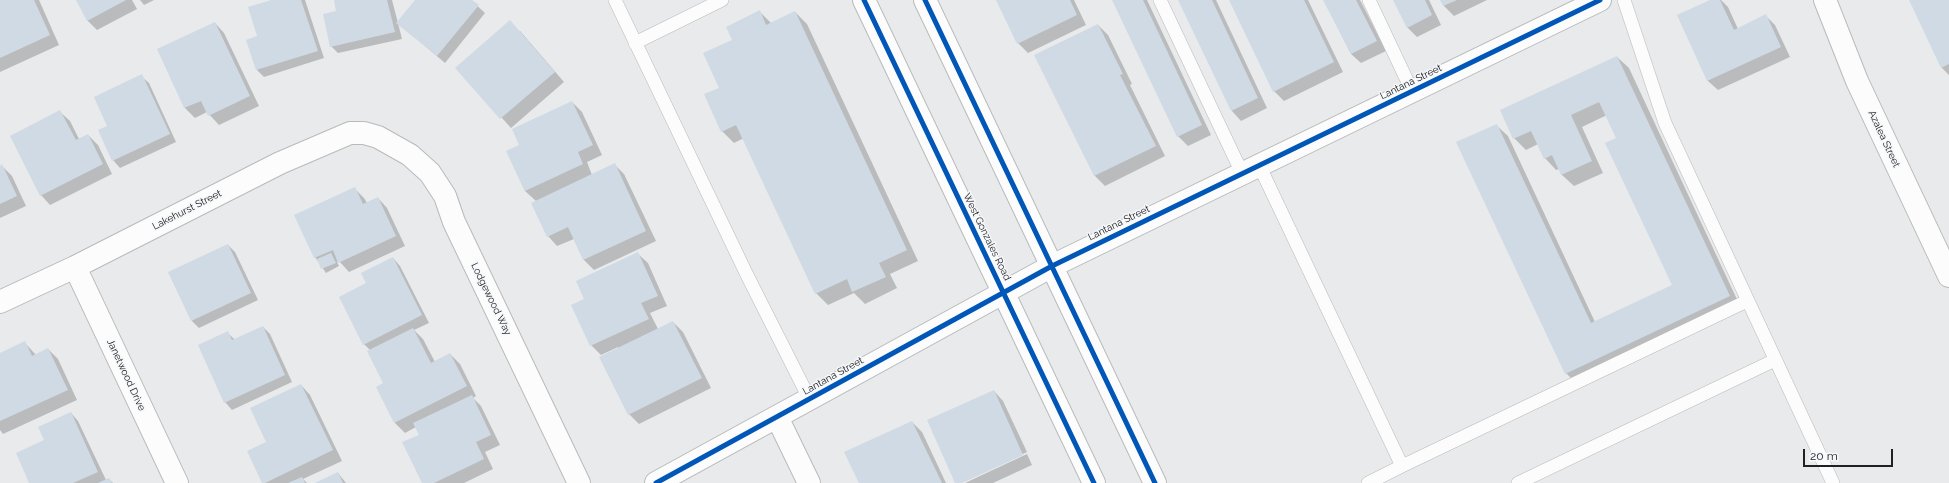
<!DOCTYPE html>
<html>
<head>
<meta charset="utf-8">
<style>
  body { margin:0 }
  #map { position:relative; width:1949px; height:483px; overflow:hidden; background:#e8eaeb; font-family:Raleway,sans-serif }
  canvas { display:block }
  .scale { position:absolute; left:1803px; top:449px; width:90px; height:18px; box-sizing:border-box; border:2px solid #202122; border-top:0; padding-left:5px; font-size:12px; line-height:14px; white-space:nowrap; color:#202122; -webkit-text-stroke:3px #f5f7fa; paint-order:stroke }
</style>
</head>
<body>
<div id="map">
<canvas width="1949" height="483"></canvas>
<div class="scale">20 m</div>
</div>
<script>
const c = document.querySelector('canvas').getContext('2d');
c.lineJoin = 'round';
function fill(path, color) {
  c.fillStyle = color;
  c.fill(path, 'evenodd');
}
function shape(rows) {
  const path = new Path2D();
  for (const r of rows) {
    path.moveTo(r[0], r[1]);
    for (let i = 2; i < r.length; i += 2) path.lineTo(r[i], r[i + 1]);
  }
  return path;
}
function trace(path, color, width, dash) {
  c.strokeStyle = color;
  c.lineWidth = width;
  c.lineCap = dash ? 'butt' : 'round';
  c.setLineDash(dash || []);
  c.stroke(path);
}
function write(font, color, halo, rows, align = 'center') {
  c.font = font + ' Raleway,sans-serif';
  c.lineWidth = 3;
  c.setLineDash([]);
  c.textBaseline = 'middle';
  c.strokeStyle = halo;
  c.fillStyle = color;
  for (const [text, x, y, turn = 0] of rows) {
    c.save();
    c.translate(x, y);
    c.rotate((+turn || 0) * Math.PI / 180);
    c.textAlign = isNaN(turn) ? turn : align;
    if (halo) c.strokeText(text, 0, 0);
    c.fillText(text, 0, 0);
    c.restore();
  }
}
fill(shape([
  [0,0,39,0,59,45,0,72],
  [77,0,132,0,137,9,97,30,87,20],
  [140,0,154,0,144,5],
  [274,0,305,0,324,58,264,77,257,70,247,41,259,37],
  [335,0,392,0,398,23,416,0,471,0,485,13,445,63,398,23,402,39,338,53,331,46,338,11],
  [997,0,1074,0,1086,25,1028,53,1018,43],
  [1113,0,1147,0,1211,135,1188,146,1178,136],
  [1180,0,1216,0,1267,108,1241,121,1232,111],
  [1230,0,1308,0,1343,72,1284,101,1274,91],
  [1324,0,1360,0,1386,51,1361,63,1351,54],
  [1394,0,1429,0,1441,25,1417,37,1407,27],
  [1441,0,1487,0,1454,16,1444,6],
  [1712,0,1721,0,1728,7,1738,29,1766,16,1775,25,1790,57,1718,90,1708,81,1678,16],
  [1912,0,1949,0,1949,75,1942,68],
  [760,12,771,23,795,12,807,24,918,261,890,274,897,288,865,304,854,293,828,305,816,293,744,138,734,143,722,131,720,88,733,40],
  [215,23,224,33,259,106,219,125,207,112,195,118,185,108,158,50],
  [1098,25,1108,35,1132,84,1130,85,1165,156,1105,186,1095,176,1036,56],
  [520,31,564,82,511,128,457,68],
  [1617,57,1629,68,1741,308,1578,385,1566,373,1496,125,1508,136,1595,322,1673,286,1618,139,1607,115,1582,127,1603,173,1574,186,1562,175,1559,169,1556,170,1545,158,1538,144,1526,150,1514,138],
  [141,76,149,83,176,142,120,168,113,160,99,131,109,127],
  [572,102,582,112,602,155,587,162,592,175,614,164,624,174,656,241,594,270,584,260,574,239,557,246,548,236,536,201,525,191,507,152,520,146],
  [60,112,70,121,79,139,88,135,98,145,112,174,50,205,41,195],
  [2,166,12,176,26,206,0,218,0,167],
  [354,188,364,198,367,203,378,198,387,208,405,246,349,272,339,261,337,262,339,266,326,273,315,257],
  [228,245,235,252,258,300,199,328,192,321,169,273],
  [638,254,648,263,667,306,650,313,658,329,673,322,683,332,711,388,639,424,629,414,618,347,601,355,591,345,585,299],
  [393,258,400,266,429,323,414,330,423,339,435,362,450,354,460,364,476,396,473,398,481,406,500,445,485,452,493,469,464,483,423,483,420,435,416,427,405,433,395,423,377,387,384,384,371,351,364,344,367,284],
  [263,327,270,334,292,382,232,410,225,402,228,333,235,340],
  [25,343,36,355,48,349,58,359,77,400,3,434,0,430,0,354],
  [301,385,310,395,342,461,303,479,307,483,263,483,268,442],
  [994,391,1003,401,1027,452,960,483,956,483],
  [71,413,78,421,106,480,109,479,113,483,30,483,45,441],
  [912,422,922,432,946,483,860,483],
  [1027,454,1032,465,993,483,965,483],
  [338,473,346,483,317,483]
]), '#0003');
fill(shape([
  [0,0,34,0,50,35,0,58],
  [76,0,126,0,87,21],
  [271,0,301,0,318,51,256,70,246,40,257,36,248,7],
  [334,0,387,0,395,32,330,47,323,14,336,11],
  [415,0,472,0,479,5,437,56,396,23],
  [996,0,1070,0,1077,15,1017,44],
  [1112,0,1143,0,1202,125,1177,137],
  [1178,0,1212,0,1258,98,1231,111],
  [1229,0,1304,0,1334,62,1273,92],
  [1323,0,1356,0,1377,41,1351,54],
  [1393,0,1425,0,1432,15,1407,28],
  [1440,0,1457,0,1443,6],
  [1710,0,1720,0,1734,30,1766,14,1781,47,1707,81,1677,15],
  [1909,0,1949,0,1949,64,1941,68],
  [760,10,766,25,795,11,907,250,879,263,886,277,852,292,847,279,815,294,736,125,721,132,704,94,719,88,703,53,732,40,726,27],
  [510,20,555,72,500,119,455,68],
  [215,22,250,96,208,116,201,101,184,108,157,49],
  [1098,24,1123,74,1120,75,1156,146,1094,176,1034,55],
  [1617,56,1730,296,1565,374,1456,142,1497,124,1591,323,1672,285,1605,143,1616,138,1599,102,1571,115,1592,161,1561,175,1552,155,1544,159,1531,131,1513,139,1500,110],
  [142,74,170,134,112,161,98,130,107,126,94,97],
  [572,101,593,145,578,152,583,164,525,191,506,151,519,145,512,129],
  [60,110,76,140,88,134,103,164,40,196,10,136],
  [615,163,646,231,583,260,568,227,547,237,531,203],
  [2,164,17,196,0,204,0,166],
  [355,187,363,204,378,197,396,236,338,263,333,250,314,258,294,215],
  [228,244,251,293,191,321,168,272],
  [638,252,658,296,641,303,649,319,590,346,571,305,584,299,576,281],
  [331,253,336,263,321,269,317,259],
  [393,257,422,315,363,345,339,297,366,283,361,273],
  [673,321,702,378,628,415,599,357],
  [263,326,285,375,224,403,198,345,228,331,232,340],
  [413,328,431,363,450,353,467,386,394,423,376,387,383,383,367,351],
  [25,341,32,356,48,348,68,390,0,421,0,353],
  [301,384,333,450,265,483,262,483,247,451,266,442,250,408],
  [994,390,1023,455,962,483,955,483,927,420],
  [472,395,491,435,476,442,484,459,434,483,422,483,402,442,419,435,413,423],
  [71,412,98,472,73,483,29,483,16,453,44,440,38,427],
  [912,421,942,483,859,483,844,452],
  [338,472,343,483,315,483],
  [302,477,305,483,288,483],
  [109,478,112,483,98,483]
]), '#d0dae4');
const service = shape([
  [615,0,747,275,810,400],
  [1160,0,1242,173],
  [1369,0,1412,91],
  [1624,0,1665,123,1833,483],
  [635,43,722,0],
  [1259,165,1402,466,1747,301],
  [1368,483,1402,466],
  [1518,483,1775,360]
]);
const minor = shape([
  [1825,0,1857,81,1949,276],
  [75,267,177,483],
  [0,302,75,267,280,163,350,133,364,133,378,137,410,155,430,173,445,196,454,222,579,483],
  [777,417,809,483],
  [656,483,1052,266,1600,0]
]);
const secondary = shape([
  [864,0,1094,483],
  [925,0,1155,483]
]);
trace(service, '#b9babb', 14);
trace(minor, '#b9babb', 24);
trace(secondary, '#b9babb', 24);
trace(service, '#fcfcfc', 13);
trace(minor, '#fcfcfc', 22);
trace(secondary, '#fcfcfc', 22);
trace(shape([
  [864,0,1094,483],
  [925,0,1155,483],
  [656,483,1052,266,1600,0]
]), '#0057b8', 5);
write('10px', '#202122', '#f5f7fa', [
  ["Lantana Street",1411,82,-26],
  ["Azalea Street",1884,139,65],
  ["Lakehurst Street",187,210,-27],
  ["Lantana Street",1119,223,-26],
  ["West Gonzales Road",987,237,64],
  ["Lodgewood Way",491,299,64],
  ["Janetwood Drive",126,375,65],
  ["Lantana Street",833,376,-29]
]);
</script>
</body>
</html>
